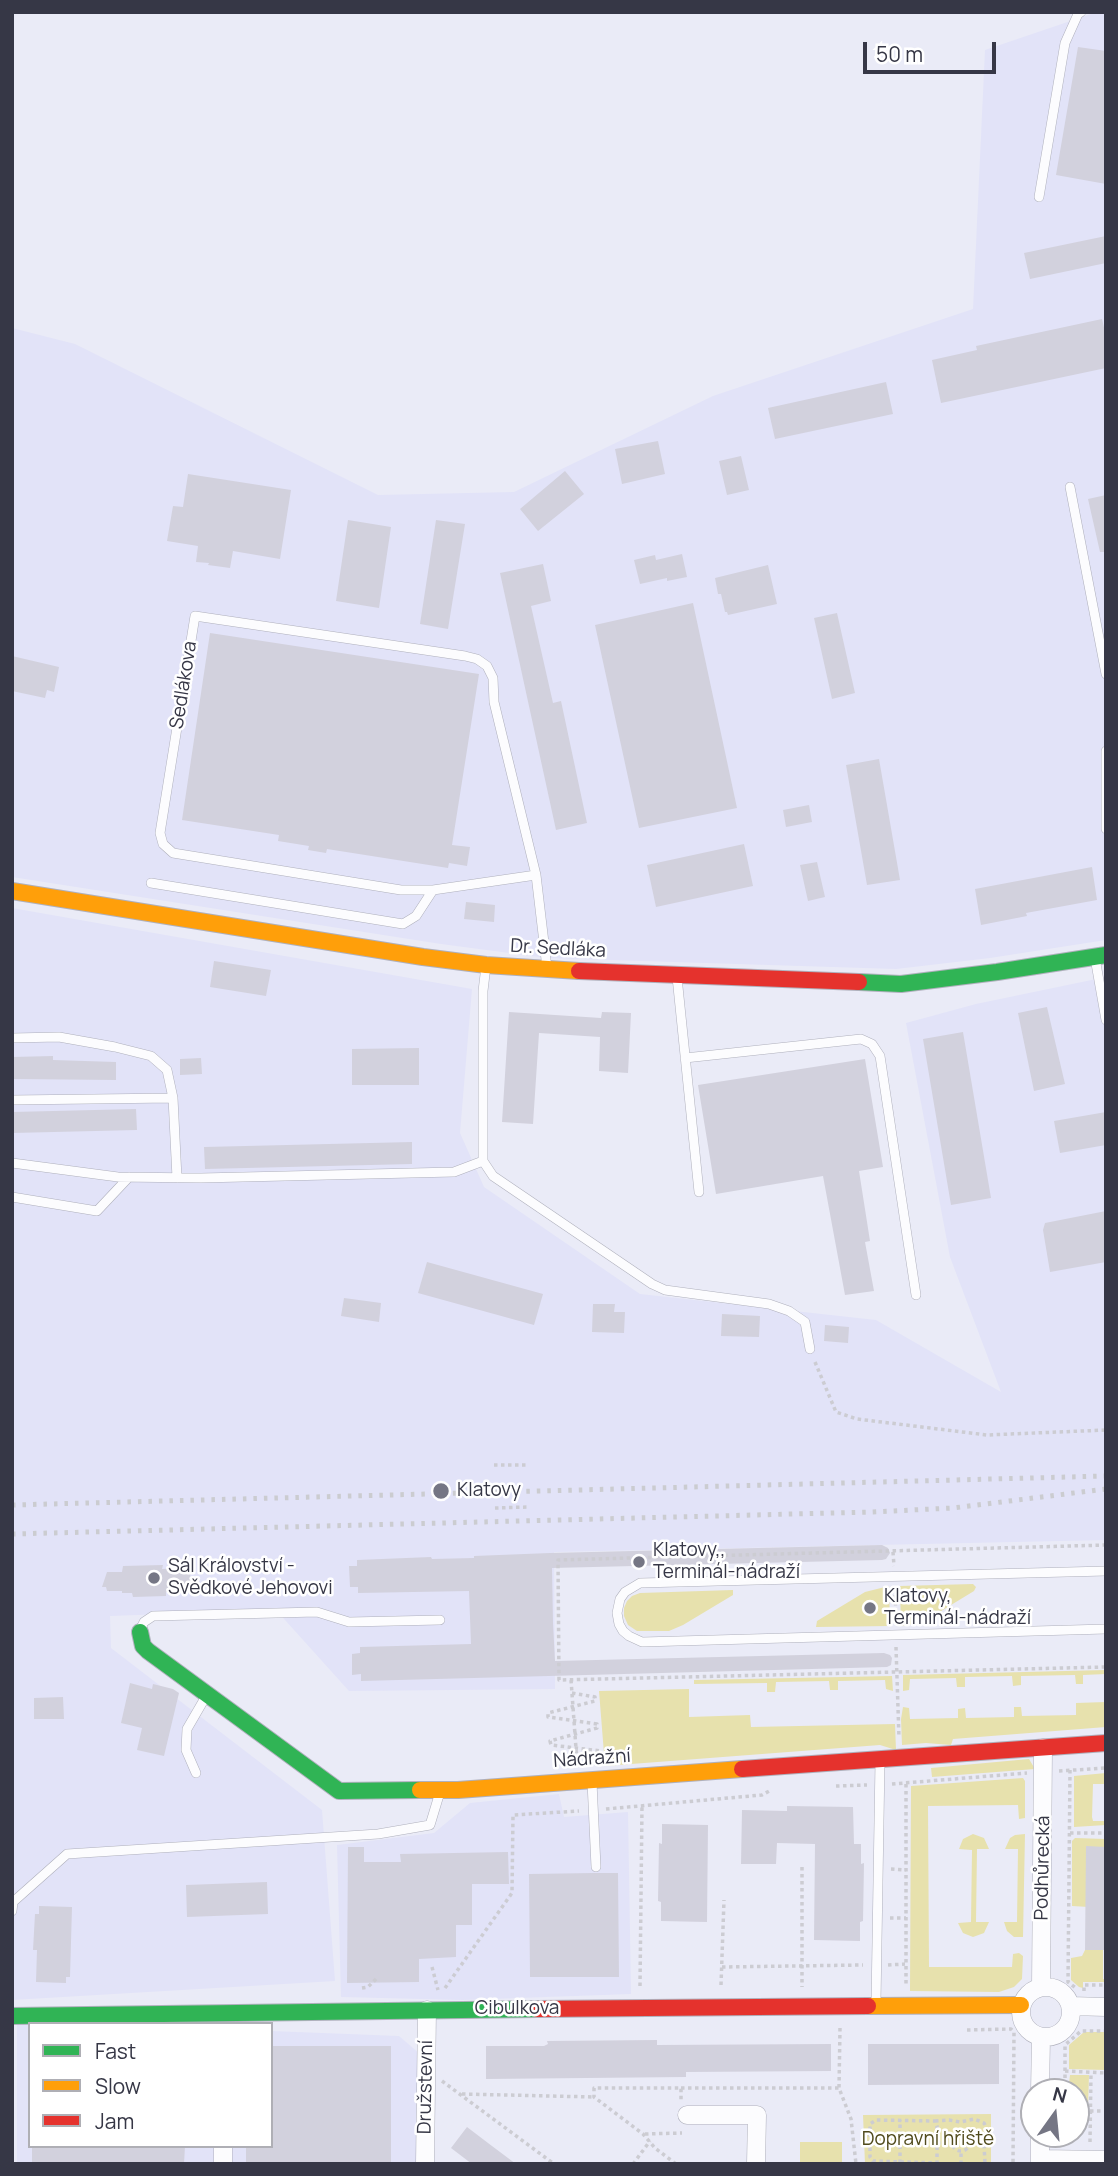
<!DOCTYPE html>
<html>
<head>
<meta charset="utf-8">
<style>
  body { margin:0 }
  #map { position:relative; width:1118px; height:2176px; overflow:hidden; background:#eaebf7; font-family:Manrope,sans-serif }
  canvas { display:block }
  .frame { position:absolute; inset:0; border:14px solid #363746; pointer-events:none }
  .legend { position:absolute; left:28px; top:2022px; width:245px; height:126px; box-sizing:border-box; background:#fff; border:2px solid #afafb5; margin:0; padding:9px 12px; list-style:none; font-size:21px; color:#363746 }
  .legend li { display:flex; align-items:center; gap:14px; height:35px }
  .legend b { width:35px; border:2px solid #afafb5 }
  .north { position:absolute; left:1020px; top:2078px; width:70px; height:70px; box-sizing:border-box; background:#fff; border:2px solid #afafb5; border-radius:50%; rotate:15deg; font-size:19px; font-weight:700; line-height:28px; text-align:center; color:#363746 }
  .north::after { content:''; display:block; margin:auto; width:24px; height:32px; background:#757684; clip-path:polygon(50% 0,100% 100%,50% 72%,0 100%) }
  .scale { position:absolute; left:863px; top:42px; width:133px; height:32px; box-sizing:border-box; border:4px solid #363746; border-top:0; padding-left:9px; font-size:21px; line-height:24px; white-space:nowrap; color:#363746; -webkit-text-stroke:5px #fff; paint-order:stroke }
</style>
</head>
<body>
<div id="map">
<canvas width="1118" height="2176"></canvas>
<div class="frame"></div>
<ul class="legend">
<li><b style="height:9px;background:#30b455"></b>Fast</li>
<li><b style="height:9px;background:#ff9f0a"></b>Slow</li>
<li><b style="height:9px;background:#e5322d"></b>Jam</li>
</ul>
<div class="north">N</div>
<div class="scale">50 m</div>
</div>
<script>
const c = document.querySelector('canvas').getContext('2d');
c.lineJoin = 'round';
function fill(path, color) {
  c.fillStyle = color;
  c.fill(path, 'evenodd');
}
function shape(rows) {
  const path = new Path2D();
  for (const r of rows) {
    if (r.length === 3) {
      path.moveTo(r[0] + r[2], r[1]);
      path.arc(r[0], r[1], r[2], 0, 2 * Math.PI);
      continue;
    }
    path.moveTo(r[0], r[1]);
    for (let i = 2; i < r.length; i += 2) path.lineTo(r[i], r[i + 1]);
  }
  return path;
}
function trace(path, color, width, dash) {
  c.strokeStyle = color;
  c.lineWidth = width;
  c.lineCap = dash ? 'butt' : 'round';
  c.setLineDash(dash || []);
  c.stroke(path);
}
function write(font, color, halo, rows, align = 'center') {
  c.font = font + ' Manrope,sans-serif';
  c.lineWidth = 5;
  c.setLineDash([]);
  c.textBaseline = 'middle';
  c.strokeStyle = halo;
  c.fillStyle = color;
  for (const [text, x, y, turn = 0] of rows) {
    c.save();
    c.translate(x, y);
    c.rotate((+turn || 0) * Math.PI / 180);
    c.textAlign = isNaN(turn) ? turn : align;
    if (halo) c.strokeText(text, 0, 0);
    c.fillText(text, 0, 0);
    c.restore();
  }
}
fill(shape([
  [1097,12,1106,12,1106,940,990,958,896,969,547,958,441,944,12,877,12,328,75,344,378,495,514,492,713,396,973,309,985,50],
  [12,908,472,989,460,1133,484,1187,640,1294,876,1320,1001,1392,950,1257,906,1023,976,1004,1106,977,1106,1540,554,1552,555,1689,349,1691,276,1610,110,1616,111,1648,322,1810,335,1981,12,2000],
  [559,1794,564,1817,628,1812,631,1994,462,2000,341,1997,337,1845,434,1833,470,1803],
  [17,2021,30,2024,30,2146,271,2146,271,2031,399,2036,427,2060,425,2164,17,2164]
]), '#e2e3f8');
fill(shape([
  [973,1584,976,1587,974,1591,933,1616,921,1623,901,1626,900,1586],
  [889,1586,890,1626,816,1627,817,1621,865,1592],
  [733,1590,733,1595,683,1625,669,1631,637,1631,628,1625,624,1616,624,1608,627,1601,632,1596,640,1593],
  [1106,1670,1106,1674,1083,1675,1083,1684,1076,1684,1075,1675,1021,1676,1021,1685,1013,1686,1012,1676,965,1677,965,1687,957,1687,956,1678,910,1679,909,1690,903,1691,903,1675],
  [892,1676,893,1691,886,1689,885,1680,838,1681,838,1690,830,1690,829,1681,776,1682,775,1692,767,1692,767,1683,694,1684,694,1680],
  [689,1689,689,1717,750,1715,751,1727,895,1724,896,1750,880,1745,605,1766,599,1691],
  [1106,1702,1106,1727,953,1739,951,1745,926,1743,902,1745,901,1719,903,1707,909,1708,910,1719,958,1718,958,1709,965,1708,966,1718,1014,1717,1014,1707,1021,1707,1022,1716,1076,1715,1076,1703],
  [1029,1759,1035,1769,932,1777,931,1768],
  [1106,1773,1106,1784,1093,1784,1092,1817,1093,1821,1106,1821,1106,1825,1074,1827,1074,1776],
  [1023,1778,1025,1781,1025,1818,1019,1819,1018,1805,928,1806,929,1967,1012,1967,1013,1954,1019,1953,1023,1956,1022,1979,1014,1987,999,1992,910,1991,911,1786],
  [973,1834,984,1838,989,1849,977,1849,976,1922,989,1922,984,1933,973,1937,963,1933,958,1923,971,1922,972,1850,959,1849,963,1839],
  [1025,1834,1023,1937,1014,1937,1007,1931,1004,1922,1017,1922,1018,1849,1005,1849,1010,1838,1015,1835],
  [1075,1838,1106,1839,1106,1847,1087,1847,1089,1907,1072,1906,1072,1841],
  [1085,1950,1103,1950,1103,1979,1106,1980,1106,1982,1083,1982,1083,1988,1079,1987,1071,1980,1071,1958,1082,1956],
  [1084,2032,1106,2032,1106,2070,1069,2069,1069,2045],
  [1070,2075,1089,2075,1088,2108,1076,2107,1076,2092,1068,2092],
  [991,2114,991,2164,865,2164,863,2115],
  [800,2142,842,2142,842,2164,800,2164]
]), '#e7e1ad');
fill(shape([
  [1078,47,1106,51,1106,184,1056,175],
  [1106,236,1106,263,1030,279,1024,253],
  [1102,319,1106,336,1106,368,941,403,932,360,977,350,976,346],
  [886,382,893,414,775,439,768,408],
  [658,441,665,474,622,484,615,449],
  [741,456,749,490,727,495,719,461],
  [565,471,584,494,538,531,520,509],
  [188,474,291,490,280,559,233,551,230,568,208,565,209,563,196,562,198,546,167,541,173,506,183,507],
  [1106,495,1106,552,1100,552,1088,499],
  [348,520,391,527,379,608,336,601],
  [436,520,465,524,448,629,420,624],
  [682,554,687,577,667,581,667,578,640,584,634,560,655,555,656,560],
  [543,564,551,601,531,606,553,703,561,701,587,823,556,830,500,573],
  [768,565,777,604,728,615,727,612,725,612,721,594,718,594,715,578],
  [693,603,737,808,639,828,595,625],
  [837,613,855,693,832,699,814,618],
  [210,633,479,674,452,845,470,847,467,866,449,863,448,868,327,849,326,853,308,850,309,846,278,841,279,835,182,820],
  [12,656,59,667,54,692,47,690,45,698,12,691],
  [879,759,900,880,867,885,846,765],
  [809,805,812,822,786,827,783,810],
  [744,844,753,886,656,907,647,865],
  [817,862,825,897,808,901,800,865],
  [1092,867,1097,900,1026,913,1027,916,981,925,975,889],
  [466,902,495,905,494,922,464,919],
  [214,961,271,970,266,996,210,987],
  [1047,1007,1065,1084,1034,1091,1018,1013],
  [509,1012,601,1018,602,1012,631,1013,628,1073,599,1071,600,1037,539,1033,533,1124,502,1122],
  [963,1032,991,1198,951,1205,923,1039],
  [419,1048,419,1085,352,1085,352,1049],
  [53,1056,53,1060,116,1062,116,1080,12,1079,12,1057],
  [201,1058,202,1074,180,1075,180,1059],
  [865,1059,883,1167,859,1171,870,1241,865,1242,874,1291,845,1295,823,1176,716,1194,698,1085],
  [136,1109,137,1130,12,1133,12,1112],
  [1106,1112,1106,1145,1060,1153,1054,1121],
  [412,1142,412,1164,205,1169,204,1147],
  [1106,1211,1106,1262,1050,1272,1043,1230,1045,1223],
  [427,1262,543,1294,534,1325,418,1293],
  [344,1298,381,1303,379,1322,341,1316],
  [593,1304,615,1304,614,1312,625,1312,624,1333,592,1332],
  [722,1314,760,1316,759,1337,721,1336],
  [825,1325,849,1327,848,1343,824,1341],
  [882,1545,888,1548,890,1553,886,1559,882,1560,552,1568,553,1623,555,1661,884,1653,890,1655,892,1658,891,1665,887,1667,361,1681,361,1674,352,1675,352,1654,360,1653,360,1647,471,1644,469,1591,358,1593,358,1587,350,1587,349,1566,357,1566,357,1560,431,1557,432,1559,474,1558,474,1556,550,1553],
  [163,1565,162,1569,190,1568,191,1592,166,1592,166,1596,133,1597,132,1593,122,1593,122,1591,107,1591,106,1587,102,1587,107,1572,122,1572,123,1566],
  [130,1683,152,1689,153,1684,173,1689,179,1693,164,1756,137,1750,142,1728,121,1723],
  [63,1697,64,1719,34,1719,34,1698],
  [787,1806,853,1807,854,1844,861,1844,861,1864,864,1863,863,1921,860,1922,860,1941,814,1940,815,1844,777,1843,776,1864,741,1864,742,1810,787,1811],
  [662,1824,708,1825,707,1922,661,1921,661,1902,658,1901,659,1843,662,1844],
  [1086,1846,1106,1847,1106,1950,1085,1950],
  [348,1847,364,1847,364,1862,401,1862,400,1854,508,1852,509,1884,472,1884,472,1925,456,1925,456,1957,419,1959,419,1982,347,1983],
  [593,1873,618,1873,619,1977,530,1977,529,1874],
  [267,1882,268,1914,187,1917,186,1885],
  [39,1906,72,1907,70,1977,66,1977,66,1983,36,1982,37,1950,33,1950,35,1914,39,1914],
  [657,2040,657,2045,831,2044,831,2071,686,2072,686,2077,486,2079,486,2046,544,2046,548,2044,547,2041],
  [868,2044,999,2044,999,2084,868,2085],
  [271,2046,391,2046,391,2164,246,2164,246,2146,271,2146],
  [467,2127,488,2143,516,2164,472,2164,451,2148],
  [32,2146,185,2146,184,2164,32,2164]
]), '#d2d1dd');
const lane = shape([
  [1039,197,1065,43,1078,14,1081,12],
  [1070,487,1106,674],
  [1106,751,1106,829],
  [536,875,433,890,401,890,173,853,163,844,160,833,195,616,465,656,477,659,487,666,493,678,494,702,536,875,547,968],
  [151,883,403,924,416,916,433,890],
  [1095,958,1106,1020],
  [486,966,483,991,483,1161,493,1176,652,1284,665,1290,769,1304,789,1311,805,1322,810,1349],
  [677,977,699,1192],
  [12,1038,59,1037,115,1047,151,1056,167,1070,173,1098,177,1178],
  [685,1058,861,1039,872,1044,880,1056,916,1295],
  [12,1100,173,1098],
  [12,1163,118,1177,201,1178,454,1172,483,1161],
  [12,1197,97,1211,129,1177],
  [1106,1571,640,1583,625,1592,620,1599,617,1613,619,1624,623,1631,629,1636,642,1642,1106,1629],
  [140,1630,144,1622,153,1616,317,1612,349,1622,440,1620],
  [196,1773,186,1750,187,1729,205,1698],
  [592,1782,596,1867],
  [12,1911,13,1902,67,1854,378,1834,430,1825,440,1792],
  [876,2002,880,1761]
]);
const street = shape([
  [1046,2012,25],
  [1041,1987,1043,1748],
  [1070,2006,1106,2007],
  [1040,2092,1041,2037],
  [687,2115,757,2115,756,2164],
  [1040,2159,1106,2160],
  [223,2164,223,2146],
  [425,2164,427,2010],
  [1040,2164,1040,2134]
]);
const fast = shape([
  [859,982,901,984,997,972,1106,955],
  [140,1632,143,1646,148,1651,339,1791,420,1790],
  [12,2016,537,2009]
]);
const slow = shape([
  [12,891,423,957,486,965,579,971],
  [420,1790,458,1790,742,1769],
  [868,2006,1021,2005]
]);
const jam = shape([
  [579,971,859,982],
  [742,1769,1106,1743],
  [537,2009,868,2006]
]);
trace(lane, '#afb0bc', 10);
trace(street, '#afb0bc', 19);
trace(fast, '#afb0bc', 18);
trace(slow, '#afb0bc', 18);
trace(jam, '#afb0bc', 18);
trace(shape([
  [815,1362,836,1412,857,1419,987,1435,1106,1430],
  [494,1465,527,1465],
  [495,1508,528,1507],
  [1106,1545,558,1560,559,1680,1106,1667],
  [893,1552,894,1566],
  [895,1588,896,1622],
  [896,1647,899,1738],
  [571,1680,577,1762],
  [572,1693,595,1697,595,1701,548,1713,548,1717,597,1724,597,1728,550,1741,551,1745,601,1751,601,1755,596,1757],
  [1070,1770,1068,1982,1077,1989],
  [1059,1771,1106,1768],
  [892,1784,1027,1773],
  [906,1784,906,1987],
  [836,1786,867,1785],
  [606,1809,762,1795,771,1790],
  [1070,1833,1106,1833],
  [802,1867,802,1987],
  [891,1869,906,1870],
  [890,1918,906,1918],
  [888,1965,905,1964],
  [432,1967,438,1990],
  [722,1967,863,1965],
  [721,1985,724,1900],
  [640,1986,642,1806],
  [362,1988,368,1987,377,1978],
  [445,1988,512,1893,513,1815,579,1811],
  [1084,1991,1084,1985,1106,1985],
  [840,2028,839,2088,851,2119,856,2164],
  [967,2030,1011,2029,1014,2032,1013,2164],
  [1065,2071,1106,2073],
  [442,2081,554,2164],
  [681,2088,839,2088],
  [1065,2092,1065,2045,1081,2031,1106,2031],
  [462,2094,594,2097],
  [1076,2111,1106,2111],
  [935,2121,949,2120,960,2122,974,2119,984,2123,986,2127,984,2144],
  [961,2142,9],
  [645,2134,682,2133],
  [971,2142,984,2144,985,2164],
  [1090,2142,1091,2072],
  [937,2143,951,2143],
  [900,2163,900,2120],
  [633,2164,650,2141],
  [676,2164,655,2148,643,2134,594,2097,594,2088,681,2088,681,2101],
  [937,2164,937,2126,935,2121,876,2120,870,2124,870,2157,873,2161,937,2163],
  [961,2164,961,2152]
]), '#ccccd2', 3.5, [3.5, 3.5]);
trace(lane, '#fcfcfe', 9);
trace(street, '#fcfcfe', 18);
trace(fast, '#30b455', 16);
trace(slow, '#ff9f0a', 16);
trace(jam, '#e5322d', 16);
trace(shape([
  [12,1505,1106,1476],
  [12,1534,871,1512,953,1508,1106,1489]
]), '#cbccd0', 5, [3.5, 7]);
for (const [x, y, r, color] of [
  [441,1491,9,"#757684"],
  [639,1562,7,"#757684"],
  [154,1578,7,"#757684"],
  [870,1608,7,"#757684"]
]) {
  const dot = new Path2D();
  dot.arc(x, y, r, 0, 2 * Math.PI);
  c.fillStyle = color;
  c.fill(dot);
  trace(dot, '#fff', 2.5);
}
write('19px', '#363746', '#fff', [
  ["Sedlákova",184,685,-81],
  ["Dr. Sedláka",558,949,3],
  ["Nádražní",592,1759,-4],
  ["Podhůrecká",1043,1868,-89],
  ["Cibulkova",517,2009],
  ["Družstevní",426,2087,-89]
]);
write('19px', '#363746', '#fff', [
  ["Klatovy",457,1491],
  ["Klatovy,,",653,1551],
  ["Terminál-nádraží",653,1573],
  ["Sál Království -",168,1567],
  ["Svědkové Jehovovi",168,1589],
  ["Klatovy,",884,1597],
  ["Terminál-nádraží",884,1619]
], 'left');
write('19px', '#514b1c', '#fff', [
  ["Dopravní hřiště",928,2140]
]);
</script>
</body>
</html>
